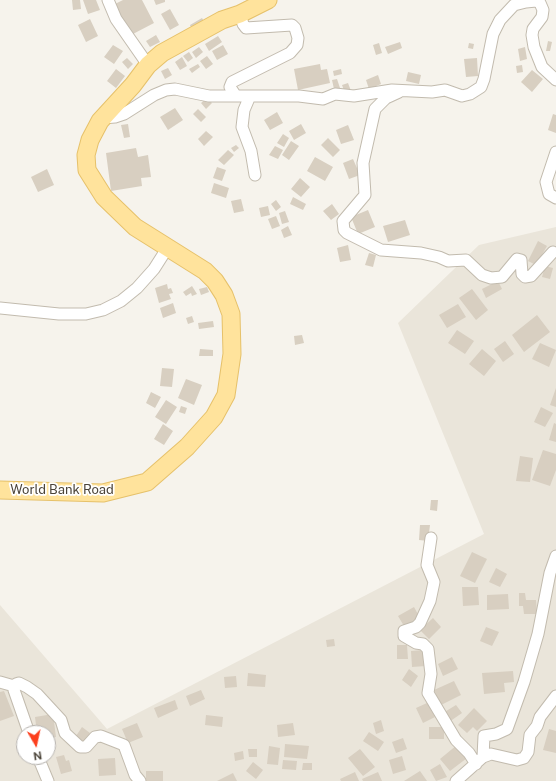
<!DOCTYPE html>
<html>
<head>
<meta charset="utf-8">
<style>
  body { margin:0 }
  #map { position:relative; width:556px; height:781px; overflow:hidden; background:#f6f3ec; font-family:"Public Sans",sans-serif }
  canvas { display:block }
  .north { position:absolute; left:16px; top:725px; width:40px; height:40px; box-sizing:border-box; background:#fff; border:1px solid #b7b4b0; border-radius:50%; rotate:171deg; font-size:11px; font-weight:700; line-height:16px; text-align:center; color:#4b4439 }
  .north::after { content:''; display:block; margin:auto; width:14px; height:18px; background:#fc3f1d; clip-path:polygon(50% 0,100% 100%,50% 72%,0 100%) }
</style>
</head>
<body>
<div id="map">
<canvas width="556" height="781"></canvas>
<div class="north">N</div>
</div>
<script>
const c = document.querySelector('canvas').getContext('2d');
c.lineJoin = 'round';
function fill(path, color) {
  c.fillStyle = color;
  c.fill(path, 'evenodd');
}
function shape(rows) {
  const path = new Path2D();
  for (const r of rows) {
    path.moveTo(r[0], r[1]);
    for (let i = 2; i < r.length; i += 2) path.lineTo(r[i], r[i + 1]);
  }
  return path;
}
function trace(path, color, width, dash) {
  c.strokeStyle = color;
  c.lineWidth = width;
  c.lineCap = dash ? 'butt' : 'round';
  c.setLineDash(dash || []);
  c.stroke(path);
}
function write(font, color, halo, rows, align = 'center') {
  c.font = font + ' "Public Sans",sans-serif';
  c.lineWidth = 3.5;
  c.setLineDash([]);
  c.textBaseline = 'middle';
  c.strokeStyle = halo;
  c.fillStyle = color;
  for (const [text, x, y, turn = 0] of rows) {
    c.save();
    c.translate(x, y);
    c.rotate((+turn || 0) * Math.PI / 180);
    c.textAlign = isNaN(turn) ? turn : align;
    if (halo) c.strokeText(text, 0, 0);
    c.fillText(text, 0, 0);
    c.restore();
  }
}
fill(shape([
  [556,227,556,781,0,781,0,605,107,729,484,534,398,323,479,245],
  [24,733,48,733,48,757,24,757]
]), '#eae5da');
fill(shape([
  [72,0,80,0,81,9,73,10],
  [83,0,96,0,100,10,88,14],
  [123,0,142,0,154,23,131,35,115,4],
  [154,0,165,0,165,2,156,5],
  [170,9,179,25,170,30,161,14],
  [202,18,205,23,192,30,190,25],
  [90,19,98,36,86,42,78,25],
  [156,35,160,42,150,47,146,41],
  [218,36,222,42,209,51,205,44],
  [548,41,552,42,550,51,546,51],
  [400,42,402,48,388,54,385,47],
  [379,43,382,53,376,55,373,45],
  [469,43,474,44,473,49,468,48],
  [113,45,123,51,114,64,104,57],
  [223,45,228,54,217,60,212,51],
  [199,47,203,52,196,58,192,52],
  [525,47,527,59,520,61,518,49],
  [189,52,193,58,188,62,183,56],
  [207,56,213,64,206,69,200,61],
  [182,57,187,66,180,70,175,62],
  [127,58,133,64,128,69,122,62],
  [477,58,478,76,466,77,464,59],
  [198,64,200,67,192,73,189,69],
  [320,64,321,70,327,69,330,83,298,90,294,69],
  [522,65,523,72,517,73,516,66],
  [168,68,172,75,165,79,161,71],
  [116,69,125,76,116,88,107,81],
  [341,69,342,74,334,76,333,71],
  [532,70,543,79,532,92,521,82],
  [408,72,421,75,419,84,406,81],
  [378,75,381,84,369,89,366,80],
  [337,79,340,88,334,89,332,80],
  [348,83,351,91,345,93,342,85],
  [207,98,212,103,206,109,201,103],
  [175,108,183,120,168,130,160,117],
  [198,109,206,117,201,122,193,114],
  [277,112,283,123,270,130,264,120],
  [553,114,556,115,556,133,548,130],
  [128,124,130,137,124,138,121,125],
  [301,124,306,133,294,140,289,131],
  [348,125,354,140,341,144,336,130],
  [206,131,213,137,204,146,198,139],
  [283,134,289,138,284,147,277,143],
  [328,138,340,150,333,157,321,145],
  [291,141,299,146,289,160,282,155],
  [236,145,239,148,234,152,231,148],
  [275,146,283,150,278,159,269,155],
  [136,148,138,157,148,155,151,177,141,178,142,186,111,191,106,153],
  [228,150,234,155,224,165,218,160],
  [315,157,333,167,325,181,307,171],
  [353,159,360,175,349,179,343,163],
  [217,167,226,170,222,181,213,178],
  [47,169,54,185,38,192,31,177],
  [300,178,310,187,301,197,291,189],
  [214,183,229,188,226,198,211,193],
  [293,197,306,204,303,210,290,204],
  [241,199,244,211,234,213,231,201],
  [276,200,281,207,276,211,271,204],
  [332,204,339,214,331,220,323,211],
  [268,206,270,215,261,217,259,208],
  [368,210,375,227,358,234,351,217],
  [285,211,289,222,282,224,279,213],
  [276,216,280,226,272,229,268,219],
  [405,220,410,235,388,242,383,226],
  [288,226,292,235,284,238,281,230],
  [538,241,547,246,536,265,528,261],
  [348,245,351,260,340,262,337,248],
  [369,253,376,255,373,267,365,265],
  [545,266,553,268,550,279,542,277],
  [498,281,502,289,486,298,482,289],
  [167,284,168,289,171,288,173,293,169,294,171,299,159,303,155,288],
  [192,286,197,294,192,296,191,293,186,296,183,292],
  [207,287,209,292,201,295,199,289],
  [472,289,488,310,476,320,459,298],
  [173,303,176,313,163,318,160,308],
  [458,304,466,317,447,328,439,315],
  [537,315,550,332,524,352,512,335],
  [192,316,194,322,188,324,186,318],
  [213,321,214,327,199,329,198,323],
  [457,330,474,341,465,354,448,343],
  [302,335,304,343,295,345,294,336],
  [505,341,514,354,503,362,494,349],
  [540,343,556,350,549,367,532,359],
  [200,349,213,350,213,356,199,356],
  [482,349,496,361,484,376,469,364],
  [162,368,174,369,172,387,160,386],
  [186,379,202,385,194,405,178,398],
  [556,388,556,407,550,405],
  [151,392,161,397,155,408,146,403],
  [166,400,177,407,166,424,155,417],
  [181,406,187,408,185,414,179,412],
  [541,407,553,413,545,427,534,422],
  [554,423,556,424,556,442,549,440],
  [163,424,173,431,164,445,154,439],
  [543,450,556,454,556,470,550,486,532,480],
  [520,456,533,458,530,482,516,481],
  [431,500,438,500,437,511,430,510],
  [420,525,430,525,428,541,419,540],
  [472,552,487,559,475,583,460,576],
  [496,568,507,574,500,587,489,582],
  [462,587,478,587,479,605,463,606],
  [519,593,525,593,526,600,536,600,537,614,524,614,523,606,519,606],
  [508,594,509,609,487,610,487,595],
  [414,607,420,618,404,626,398,616],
  [433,618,441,627,429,639,420,630],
  [486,627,499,632,492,646,480,641],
  [334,639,335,646,327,647,326,640],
  [397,645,407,645,408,659,397,659],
  [424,650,426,666,412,667,411,651],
  [452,657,458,669,443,676,438,664],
  [409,669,418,676,411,687,402,680],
  [513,671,514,682,504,683,505,692,484,694,482,673],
  [248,673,266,675,265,687,247,686],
  [236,676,237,687,225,688,224,677],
  [454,681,461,695,441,705,434,690],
  [201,690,205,699,190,706,186,696],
  [4,691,14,716,0,721,0,692],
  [175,700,178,709,158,718,154,708],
  [427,703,435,717,423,723,416,708],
  [456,705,462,713,449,722,443,713],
  [474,708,487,721,477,731,473,727,467,733,458,725],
  [53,714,56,737,48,738,48,733,37,733,35,717],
  [206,715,223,717,222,727,205,725],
  [381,720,384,731,376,734,373,723],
  [137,723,143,737,128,743,122,729],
  [293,723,295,735,278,737,277,725],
  [82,727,90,733,84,742,76,736],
  [429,727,444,727,444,739,429,739],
  [549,729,556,731,556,753,543,750],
  [369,732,384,742,378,751,363,741],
  [403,738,407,749,396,753,392,742],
  [285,744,309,746,307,759,284,757],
  [457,745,467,758,450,771,440,759],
  [269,746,280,748,278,765,267,764],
  [248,749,257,749,257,757,249,757],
  [360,749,375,767,363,776,348,758],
  [243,751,244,759,235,761,234,753],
  [64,755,66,761,69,760,72,771,61,774,56,757],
  [402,756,406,770,393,774,389,760],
  [115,758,116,775,99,776,98,759],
  [283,760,297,761,296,770,282,769],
  [253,762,263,770,256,779,246,771],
  [303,763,312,763,312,770,302,770],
  [440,764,447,777,436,781,430,770],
  [146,771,163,771,163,781,146,781],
  [420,771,427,781,404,781],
  [355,772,359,781,341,781,340,779],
  [378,772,382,781,363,781,362,779],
  [233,773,237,781,217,781]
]), '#d8cfc1');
const street = shape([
  [108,0,116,19,148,65],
  [399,92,386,98,375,109,363,163,365,195,343,221,344,230,347,233,381,250,421,253,439,257,448,261,466,260,482,275,491,278,502,277,517,259,521,260,522,274,525,277,531,276,553,252],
  [236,96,230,87,232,82,290,53,297,45,298,38,295,28,292,25,246,28,243,24,240,14],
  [250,96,244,110,242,127,251,151,255,175],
  [103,118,115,117,124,114,154,95,166,90,175,89,209,96,299,96,323,99,335,94,354,96,392,90,432,92,445,90,462,96,470,94,481,87,484,79,493,34,500,20,514,5,526,2,536,1,540,3,543,10,542,17,533,29,532,35,534,47,542,67,556,80],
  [556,152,546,182,549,194,556,198],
  [0,308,59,314,86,314,103,310,121,301,137,288,154,269,168,247],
  [431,538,427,565,434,582,430,601,420,623,416,627,404,631,404,636,416,643,423,644,428,649,431,674,428,693,456,740,469,753,476,764],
  [0,682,14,686],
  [29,733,14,690,16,684,19,683,27,687,37,694,61,720,65,733,80,747,86,747,95,737,101,736,124,745,135,775,140,781],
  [38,757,48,781],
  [483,757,491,754,517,760,524,758,528,752,530,735,537,726,540,717,556,696],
  [456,781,483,757,484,736,496,734,507,729,524,682,538,634,550,573,556,556]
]);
const primary = shape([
  [0,490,103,493,147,482,187,447,214,417,226,395,232,354,231,314,224,295,215,281,205,271,135,227,104,197,87,170,86,155,90,140,100,121,133,85,148,65,162,53,222,20,240,14,268,0]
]);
trace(street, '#c2bbae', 13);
trace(primary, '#e6c16a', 19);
trace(street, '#fff', 11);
trace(primary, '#ffe39c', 17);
write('13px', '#4b4439', '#fff', [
  ["World Bank Road",62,490]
]);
</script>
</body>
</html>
